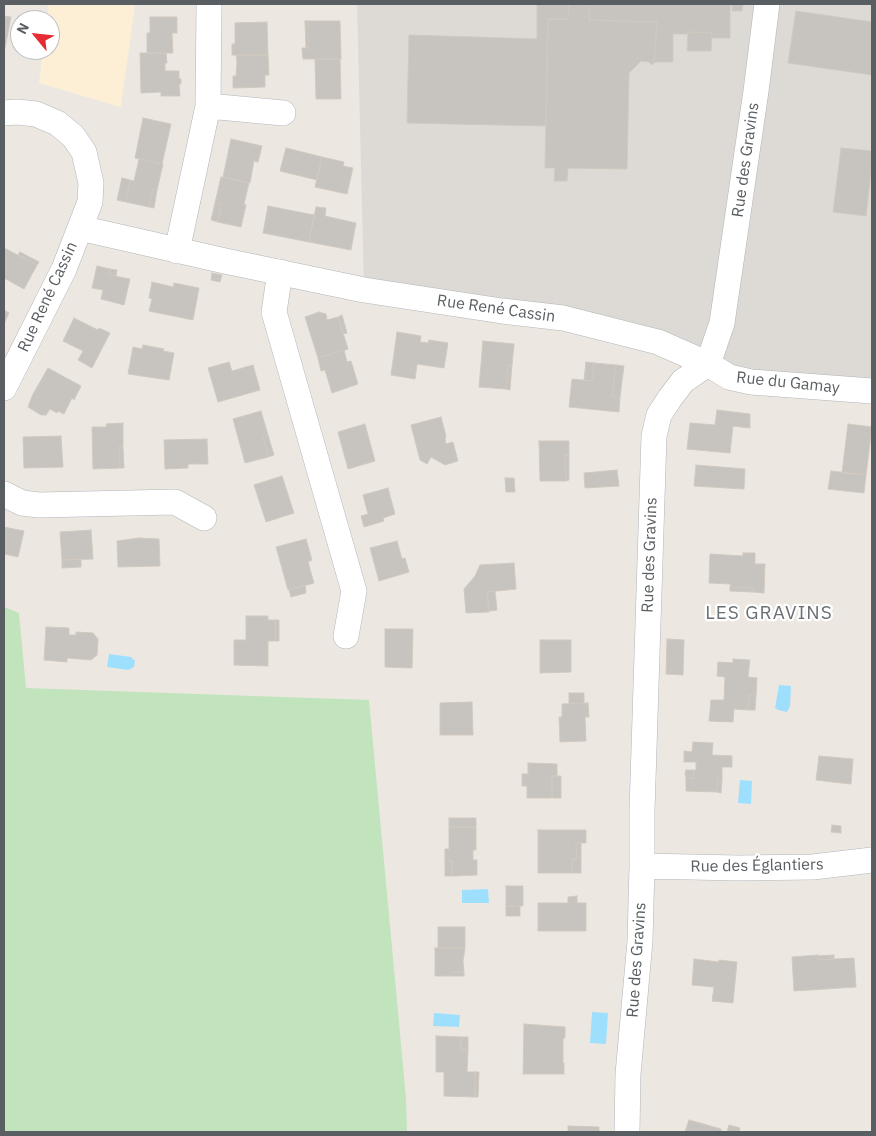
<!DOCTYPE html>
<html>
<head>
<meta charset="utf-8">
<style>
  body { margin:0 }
  #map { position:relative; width:876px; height:1136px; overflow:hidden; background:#ece8e1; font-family:"IBM Plex Sans",sans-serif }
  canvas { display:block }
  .frame { position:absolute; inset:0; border:5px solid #595e62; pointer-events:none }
  .north { position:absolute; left:10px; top:10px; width:50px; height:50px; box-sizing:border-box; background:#fff; border:1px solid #bdbfc0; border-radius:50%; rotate:298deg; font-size:14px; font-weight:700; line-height:20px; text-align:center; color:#595e62 }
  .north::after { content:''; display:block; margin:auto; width:18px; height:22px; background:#e72b32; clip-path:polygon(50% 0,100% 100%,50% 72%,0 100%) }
</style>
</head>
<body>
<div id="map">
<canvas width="876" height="1136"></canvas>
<div class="frame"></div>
<div class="north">N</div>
</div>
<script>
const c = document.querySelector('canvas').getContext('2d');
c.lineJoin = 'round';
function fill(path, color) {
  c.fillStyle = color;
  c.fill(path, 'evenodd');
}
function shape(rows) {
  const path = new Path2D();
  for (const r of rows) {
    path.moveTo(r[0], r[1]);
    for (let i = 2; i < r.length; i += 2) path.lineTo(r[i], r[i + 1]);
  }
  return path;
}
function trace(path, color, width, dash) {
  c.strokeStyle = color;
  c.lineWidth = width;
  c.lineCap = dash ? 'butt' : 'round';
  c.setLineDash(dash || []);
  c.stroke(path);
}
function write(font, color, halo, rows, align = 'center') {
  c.font = font + ' "IBM Plex Sans",sans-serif';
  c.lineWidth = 4.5;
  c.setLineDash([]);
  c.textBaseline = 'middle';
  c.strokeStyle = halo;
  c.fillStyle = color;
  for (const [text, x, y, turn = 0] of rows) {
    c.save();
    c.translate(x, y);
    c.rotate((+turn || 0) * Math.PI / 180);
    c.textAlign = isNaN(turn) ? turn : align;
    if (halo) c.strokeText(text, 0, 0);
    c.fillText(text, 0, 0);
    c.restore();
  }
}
fill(shape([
  [49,4,135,4,121,107,39,83,43,50,50,50,50,20,47,20]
]), '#fdefd5');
fill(shape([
  [357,4,872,4,872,391,751,382,658,342,364,290]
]), '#dddad5');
fill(shape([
  [4,607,19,613,26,688,369,700,406,1098,407,1132,4,1132]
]), '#c1e4bd');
fill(shape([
  [109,654,131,657,135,661,134,667,128,670,107,667],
  [779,685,791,686,790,706,787,712,778,710,775,708],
  [740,780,752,781,751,804,738,803],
  [488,889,489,903,462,903,462,890],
  [592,1012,608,1013,606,1044,590,1043],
  [434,1013,460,1015,459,1027,433,1026]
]), '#9fdffe');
const building = shape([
  [537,4,569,4,568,19,548,19,546,126,407,123,409,35,537,39,537,4],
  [569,4,590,4,589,20,657,22,654,63,652,65,649,62,641,61,629,73,627,169,568,168,567,181,554,181,555,168,545,168,548,19,568,19,569,4],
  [590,4,730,4,730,38,712,38,712,33,688,32,688,34,673,34,673,62,656,62,654,63,657,22,589,20,590,4],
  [732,4,743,4,742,11,732,11,732,4],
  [796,11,872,22,872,75,788,63,796,11],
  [4,16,11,17,5,48,4,48,4,16],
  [150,17,177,17,177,33,172,33,173,53,147,53,147,33,150,33,150,17],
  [305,21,308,21,309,48,306,48,305,21],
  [308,21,340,21,341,59,303,59,302,48,309,48,308,21],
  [267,22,268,55,232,55,232,44,235,44,235,23,267,22],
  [688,32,712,33,711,51,687,51,688,32],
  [140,53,166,53,167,63,165,63,165,71,179,71,179,79,181,79,181,84,179,84,180,96,161,96,161,92,141,93,140,53],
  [236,55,268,55,269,75,265,75,265,87,233,88,233,76,236,76,237,61,236,55],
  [315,59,340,59,341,99,316,99,315,59],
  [143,118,171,124,162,164,135,158,143,118],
  [231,139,262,146,258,162,254,161,250,183,223,177,231,139],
  [286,148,322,157,317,180,280,171,286,148],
  [841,148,872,151,872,164,866,216,833,212,841,148],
  [322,157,344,162,343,166,353,168,347,194,315,187,322,157],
  [139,159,163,164,157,190,153,189,149,207,126,202,130,180,134,181,139,159],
  [221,177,249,183,244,204,246,205,241,227,218,222,221,204,215,203,221,177],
  [122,178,130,180,126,202,117,200,122,178],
  [153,189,157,190,154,208,149,207,153,189],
  [215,203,221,204,218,222,211,220,215,203],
  [268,206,314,215,309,242,263,233,268,206],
  [316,207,326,208,325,216,356,223,351,250,309,242,316,207],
  [4,248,37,265,24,289,4,278,4,248],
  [20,252,39,262,37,265,18,255,20,252],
  [97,266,110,269,109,275,130,279,124,305,101,299,103,290,92,288,97,266],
  [110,269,117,270,116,276,109,275,110,269],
  [212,273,222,275,220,282,211,280,212,273],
  [152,282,173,287,174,283,199,288,193,320,149,311,152,299,149,298,152,282],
  [4,310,9,313,4,324,4,310],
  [319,312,326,314,327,320,338,317,348,349,318,358,305,317,319,312],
  [342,315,347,333,343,334,338,317,342,315],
  [74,318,98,330,99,328,110,333,92,368,78,360,83,351,63,341,74,318],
  [397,332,421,336,420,342,428,343,429,340,448,343,444,368,417,364,415,379,391,375,397,332],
  [483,341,514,344,512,365,508,365,506,389,479,387,483,341],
  [143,345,164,349,163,351,174,353,169,380,128,374,133,347,142,349,143,345],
  [344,350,347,362,351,361,358,384,332,393,325,370,321,371,318,358,344,350],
  [229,362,232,371,253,365,260,390,218,402,208,368,229,362],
  [586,362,594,363,592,381,584,380,586,362],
  [594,363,616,365,612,396,620,397,619,412,569,407,572,379,592,381,594,363],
  [508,365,512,365,510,390,506,389,508,365],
  [616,365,624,366,620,397,612,396,616,365],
  [48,368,81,386,74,400,72,398,64,414,58,411,57,413,50,409,46,415,41,415,28,407,33,394,48,368],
  [717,410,750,414,750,428,733,426,730,453,687,449,690,423,715,425,717,410],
  [261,411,268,435,263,436,268,457,245,463,233,419,261,411],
  [441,417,446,436,445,439,446,444,453,442,458,461,445,465,431,457,427,464,420,460,411,425,441,417],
  [123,423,123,447,119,447,120,468,93,469,92,427,107,427,106,424,123,423],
  [365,424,375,461,348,469,338,432,365,424],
  [848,424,872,427,866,475,842,473,848,424],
  [268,435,274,455,268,457,263,436,268,435],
  [61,436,63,467,24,468,23,437,61,436],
  [207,439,208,464,188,464,188,468,165,469,164,440,207,439],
  [539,441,569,441,569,455,565,455,566,481,540,481,539,441],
  [119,447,123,447,124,468,120,468,119,447],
  [565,455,569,455,569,480,566,481,565,455],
  [696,465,745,469,744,489,694,486,696,465],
  [617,470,619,486,585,488,584,473,617,470],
  [831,471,866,475,864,493,828,489,831,471],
  [282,476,294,513,266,522,254,485,282,476],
  [505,478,514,478,515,492,506,492,505,478],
  [388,488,395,514,383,518,384,521,364,527,361,516,368,514,363,495,388,488],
  [4,527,24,531,18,557,4,554,4,527],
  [91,530,93,559,62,560,60,532,91,530],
  [139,538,159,539,160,566,118,567,117,541,139,538],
  [306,539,312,560,308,562,314,583,288,590,276,547,306,539],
  [397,541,402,559,405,558,409,572,379,581,370,548,397,541],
  [743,553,755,553,755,564,765,564,764,593,753,592,753,588,730,587,731,584,709,583,710,554,743,556,743,553],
  [81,559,81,567,62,568,62,560,81,559],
  [514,563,516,589,487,592,489,612,466,613,464,589,475,576,480,565,514,563],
  [305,585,306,593,291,597,289,590,305,585],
  [730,587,753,588,753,592,730,591,730,587],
  [495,591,497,610,489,611,487,592,495,591],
  [246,616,268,616,268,620,275,620,275,641,268,641,268,666,234,665,234,640,246,640,246,616],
  [275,620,279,620,279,641,275,641,275,620],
  [46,627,69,628,69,635,76,635,76,632,93,633,98,639,97,655,91,660,67,658,67,662,44,660,46,627],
  [385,629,413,629,412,668,385,667,385,629],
  [667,639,684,640,683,675,666,674,667,639],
  [540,640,571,640,571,672,540,673,540,640],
  [733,659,750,660,748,677,757,678,756,696,749,695,748,710,734,709,733,722,709,721,711,700,724,700,725,677,717,676,718,662,733,663,733,659],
  [569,693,584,693,584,703,569,704,569,693],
  [749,695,756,696,755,710,748,710,749,695],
  [472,702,473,735,440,735,440,703,472,702],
  [588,703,589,717,585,717,586,741,560,742,559,717,562,717,562,704,588,703],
  [693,742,713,743,712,755,732,756,732,767,722,767,722,780,718,779,717,792,686,791,686,778,693,778,694,770,696,770,696,762,684,762,684,751,692,752,693,742],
  [819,756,853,759,851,784,832,782,816,780,819,756],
  [528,763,557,764,557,776,552,776,552,798,527,798,527,786,522,786,522,774,528,774,528,763],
  [686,770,694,770,693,778,686,778,685,773,686,770],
  [552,776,561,776,561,798,552,798,552,776],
  [718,779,722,780,721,793,717,792,718,779],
  [449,818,476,818,476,827,449,827,449,818],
  [832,825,841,826,841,833,831,832,832,825],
  [449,827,476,827,476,850,473,850,473,860,477,860,477,875,452,876,452,861,445,861,445,849,449,849,449,827],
  [538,830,586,830,586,843,576,843,577,859,572,859,572,873,538,873,538,830],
  [576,843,581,843,581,873,572,873,572,859,577,859,576,843],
  [445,861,452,861,452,876,445,876,445,861],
  [506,886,523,886,523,906,506,906,506,886],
  [577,896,577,903,586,903,586,931,538,931,538,903,568,903,568,897,577,896],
  [506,906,520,906,520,916,506,916,506,906],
  [438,927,465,927,465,948,438,948,438,927],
  [435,948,465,948,463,961,464,972,453,972,449,976,435,976,435,948],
  [818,955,818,960,854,958,856,987,794,991,792,957,818,955],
  [834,955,834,959,818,960,818,956,834,955],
  [694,959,719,962,719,960,737,962,733,1003,712,1001,714,987,692,985,694,959],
  [453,972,464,972,464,976,449,976,453,972],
  [524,1024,565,1027,565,1038,563,1038,563,1063,564,1063,564,1074,523,1074,524,1024],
  [436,1036,461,1037,461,1050,468,1050,467,1072,475,1072,475,1097,444,1096,444,1072,436,1072,436,1036],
  [461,1037,468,1037,468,1050,461,1050,461,1037],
  [475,1072,479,1072,478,1097,475,1097,475,1072],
  [689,1120,721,1129,721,1131,727,1132,729,1125,740,1128,739,1132,685,1132,689,1120],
  [568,1126,599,1127,599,1132,568,1132,568,1126]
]);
fill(building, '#c7c3be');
trace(building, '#d1c9bf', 1);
const minor = shape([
  [208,106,283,113],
  [4,113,17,112,36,114,57,123,73,136,84,152,91,183,90,202,64,269,4,388],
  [80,228,225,261,364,290,502,311,563,318,658,342,708,364,729,377,751,382,872,391],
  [177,251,208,106,209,6],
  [280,272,274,312,354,591,346,636],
  [4,494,22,503,39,505,175,502,204,518],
  [642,866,738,868,813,867,872,860],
  [627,1132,628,1074,640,941,642,866,642,811,654,436,659,415,670,398,683,381,708,364,722,323,756,91,767,4]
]);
trace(minor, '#b1b5b8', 26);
trace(minor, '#fff', 25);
write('16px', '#595e62', '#fff', [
  ["Rue des Gravins",746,160,-82],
  ["Rue René Cassin",48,297,-65],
  ["Rue René Cassin",496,309,8],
  ["Rue du Gamay",788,383,6],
  ["Rue des Gravins",650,555,-88],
  ["Rue des Églantiers",757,866,-1],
  ["Rue des Gravins",637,960,-86]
]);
c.letterSpacing = '1px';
write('19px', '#6a7074', '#fff', [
  ["LES GRAVINS",769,614]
]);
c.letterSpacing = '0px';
</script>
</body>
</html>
